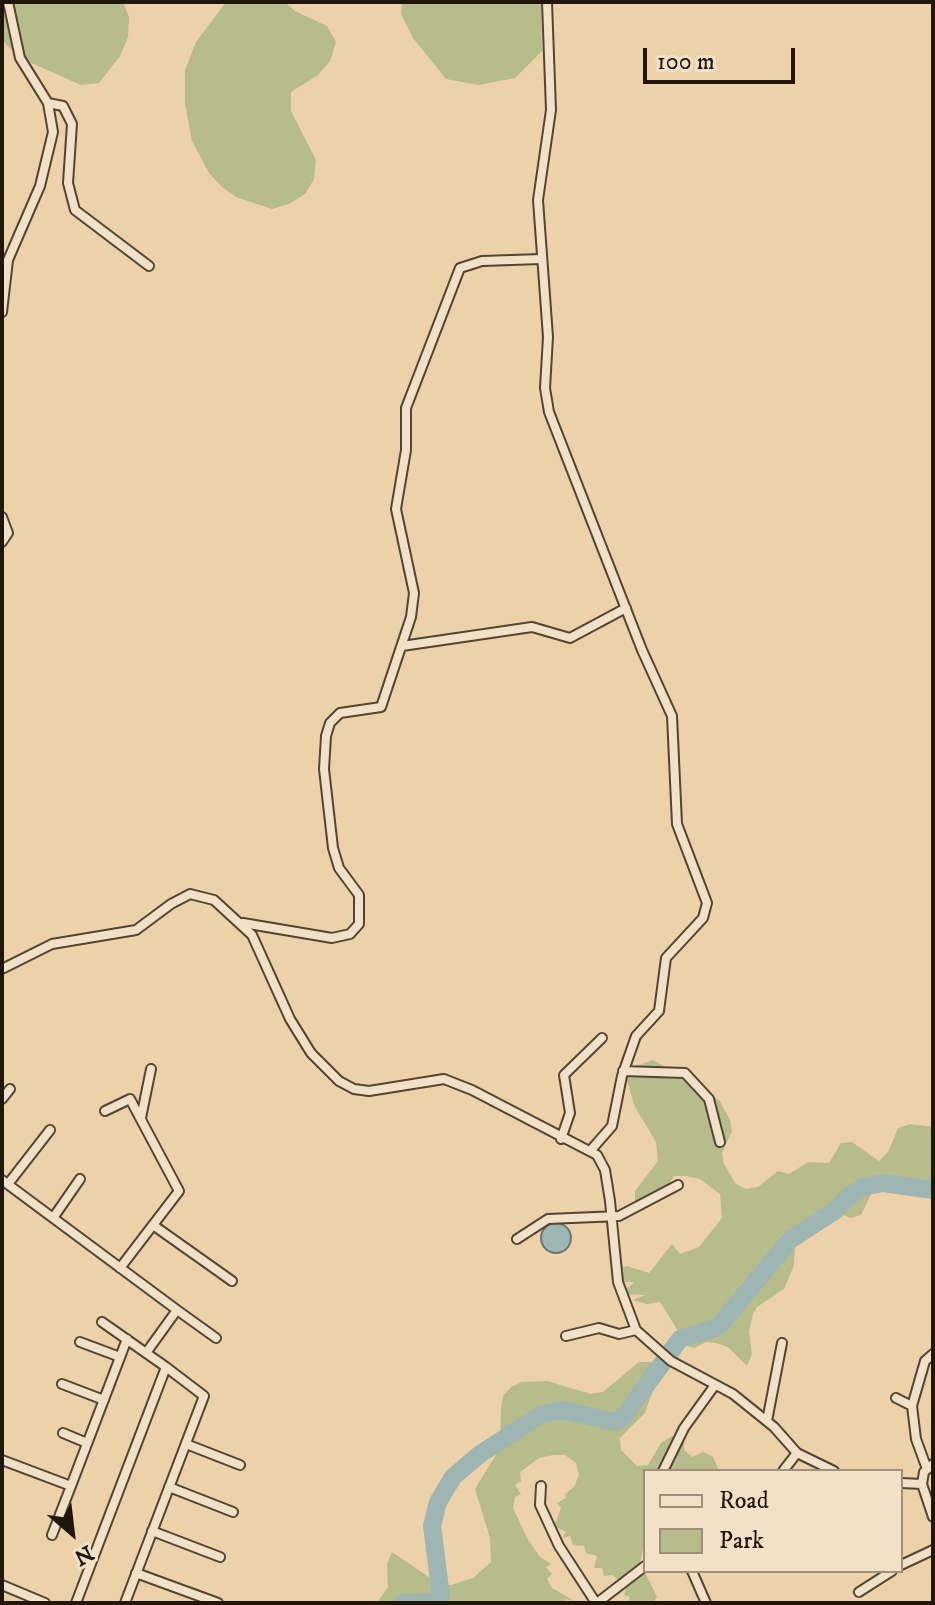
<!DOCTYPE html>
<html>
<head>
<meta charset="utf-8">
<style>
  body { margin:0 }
  #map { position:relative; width:935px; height:1605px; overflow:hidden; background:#edd1a9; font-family:"IM FELL DW Pica",serif }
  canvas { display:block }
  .frame { position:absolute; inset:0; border:4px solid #20160c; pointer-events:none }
  .legend { position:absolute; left:643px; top:1469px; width:260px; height:104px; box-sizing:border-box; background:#f3e1c7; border:2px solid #9f907c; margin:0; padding:10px 14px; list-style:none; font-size:24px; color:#20160c }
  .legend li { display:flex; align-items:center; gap:16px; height:40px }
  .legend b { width:40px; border:2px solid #9f907c }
  .north { position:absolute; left:32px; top:1493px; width:80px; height:80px; -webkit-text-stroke:6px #f3e1c7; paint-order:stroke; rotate:152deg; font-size:22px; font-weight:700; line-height:32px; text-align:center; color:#20160c }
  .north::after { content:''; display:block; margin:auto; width:28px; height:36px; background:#20160c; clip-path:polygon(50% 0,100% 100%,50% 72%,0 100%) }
  .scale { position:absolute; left:643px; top:48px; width:152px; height:36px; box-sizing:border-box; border:4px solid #20160c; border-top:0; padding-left:10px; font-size:24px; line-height:28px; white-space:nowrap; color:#20160c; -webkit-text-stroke:6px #f3e1c7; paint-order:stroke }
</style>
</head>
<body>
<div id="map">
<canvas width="935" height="1605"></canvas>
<div class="frame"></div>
<ul class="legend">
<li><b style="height:10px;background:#f3e1c7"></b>Road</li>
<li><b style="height:22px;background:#b6bc8a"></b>Park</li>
</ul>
<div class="north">N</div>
<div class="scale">100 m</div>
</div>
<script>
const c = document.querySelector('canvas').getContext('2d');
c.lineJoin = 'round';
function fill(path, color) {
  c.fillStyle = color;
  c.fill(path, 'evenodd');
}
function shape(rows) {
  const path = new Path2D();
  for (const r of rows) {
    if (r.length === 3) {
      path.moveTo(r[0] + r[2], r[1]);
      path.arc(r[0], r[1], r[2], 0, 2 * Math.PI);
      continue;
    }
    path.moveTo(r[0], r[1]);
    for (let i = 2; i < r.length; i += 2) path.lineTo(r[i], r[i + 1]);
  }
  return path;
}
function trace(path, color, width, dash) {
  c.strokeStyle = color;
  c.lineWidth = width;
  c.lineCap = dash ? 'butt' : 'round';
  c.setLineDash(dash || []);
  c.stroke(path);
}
fill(shape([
  [2,2,123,2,129,17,128,37,120,56,99,83,81,85,20,58,2,40],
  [226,2,285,2,295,11,327,26,336,42,330,61,318,75,291,92,291,111,316,160,314,179,305,194,289,204,272,209,236,197,222,187,209,173,192,141,185,104,185,70,196,42],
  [402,2,541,2,542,51,515,78,478,85,446,79,413,38,401,14],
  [653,1060,719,1100,730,1120,732,1131,722,1153,724,1164,736,1184,746,1189,758,1187,778,1171,789,1174,808,1162,829,1163,841,1143,852,1142,879,1161,888,1152,898,1128,910,1124,933,1127,933,1199,897,1192,872,1192,861,1215,850,1218,837,1212,802,1230,795,1240,794,1265,784,1289,757,1307,753,1314,749,1331,752,1354,747,1366,728,1347,716,1343,706,1342,694,1348,681,1344,678,1331,660,1302,647,1304,633,1300,645,1295,622,1294,634,1282,615,1282,615,1270,627,1266,649,1273,672,1244,680,1254,699,1247,722,1218,720,1194,700,1179,687,1176,674,1176,660,1197,637,1205,635,1202,635,1191,658,1161,656,1142,634,1105,627,1080,631,1068],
  [639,1362,652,1362,658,1367,657,1379,645,1413,620,1438,621,1450,637,1466,648,1465,661,1443,672,1436,684,1439,684,1450,692,1457,703,1452,713,1457,718,1468,717,1471,645,1471,645,1540,640,1562,657,1597,653,1603,627,1603,630,1597,624,1595,627,1586,612,1575,604,1576,602,1568,594,1568,597,1556,586,1553,584,1546,573,1545,570,1536,562,1538,566,1532,554,1526,561,1508,557,1503,566,1498,565,1494,574,1487,579,1475,576,1463,565,1455,553,1455,539,1458,520,1472,521,1481,515,1485,521,1494,515,1497,513,1508,527,1538,540,1557,551,1564,546,1567,552,1574,547,1579,552,1588,578,1603,566,1599,563,1603,377,1603,388,1587,387,1564,392,1552,439,1584,451,1585,473,1578,491,1562,490,1538,475,1489,500,1448,501,1408,503,1396,511,1387,522,1382,547,1381,591,1394,603,1392]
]), '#b6bc8a');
const water = shape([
  [556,1238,15]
]);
fill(water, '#9db5b3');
trace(water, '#6b7570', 2);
trace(shape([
  [403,1603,436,1602,441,1596,432,1526,438,1502,453,1477,480,1454,542,1414,562,1410,615,1422,624,1416,680,1339,718,1327,790,1240,836,1210,847,1198,862,1187,883,1183,933,1190]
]), '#9db5b3', 18);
const minor = shape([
  [547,2,551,110,538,200,548,337,545,388,549,412,642,650,672,716,677,824,707,903,703,918,666,958,659,1011,636,1036,622,1076,612,1126,591,1150],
  [48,103,63,106,72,124,68,183,75,210,149,266],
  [2,312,8,260,40,186,53,132,48,103,20,58,8,2],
  [2,517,8,533,2,542],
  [402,646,532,627,570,638,626,608],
  [243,923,332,938,350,934,359,924,359,895,339,868,333,848,324,769,326,736,330,723,340,713,381,707,411,617,414,593,396,509,406,450,406,408,460,268,482,261,541,259],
  [2,969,52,944,136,930,171,904,190,894,214,900,252,935,290,1019,311,1053,339,1081,354,1089,369,1091,444,1079,472,1090,597,1155,605,1170,610,1201,618,1282,636,1330,671,1361,733,1394,774,1427,797,1453,834,1471],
  [623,1071,685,1073,709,1099,720,1142],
  [2,1099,10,1089],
  [105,1111,130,1099,179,1191,120,1268],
  [141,1118,151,1069],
  [561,1139,570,1113,564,1075,602,1038],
  [2,1180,177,1310,146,1353],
  [8,1184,50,1130],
  [53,1218,80,1179],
  [153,1225,232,1281],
  [517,1239,548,1219,619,1216,678,1185],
  [177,1310,216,1338],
  [566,1336,599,1328,619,1334,636,1330],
  [80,1342,120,1357],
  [62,1384,104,1400],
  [896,1398,912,1406,916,1439,927,1469],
  [912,1406,925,1361,933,1354],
  [767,1421,782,1343],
  [63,1433,87,1443],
  [186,1444,240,1465],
  [2,1460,71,1486,127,1339],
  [663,1471,684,1428,715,1385],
  [783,1471,797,1453],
  [901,1483,922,1484,933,1517],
  [922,1484,924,1472,933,1464],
  [541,1486,540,1505,559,1546,596,1603],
  [169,1487,233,1512],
  [152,1531,220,1557],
  [52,1535,71,1486],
  [901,1565,933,1550],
  [692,1571,706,1603],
  [136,1573,218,1603],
  [2,1585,45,1603],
  [859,1592,892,1571],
  [76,1603,166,1367,102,1322],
  [125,1603,204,1396,166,1367],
  [597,1603,645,1566]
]);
trace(minor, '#534533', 12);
trace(minor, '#f3e1c7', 8);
</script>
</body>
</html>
